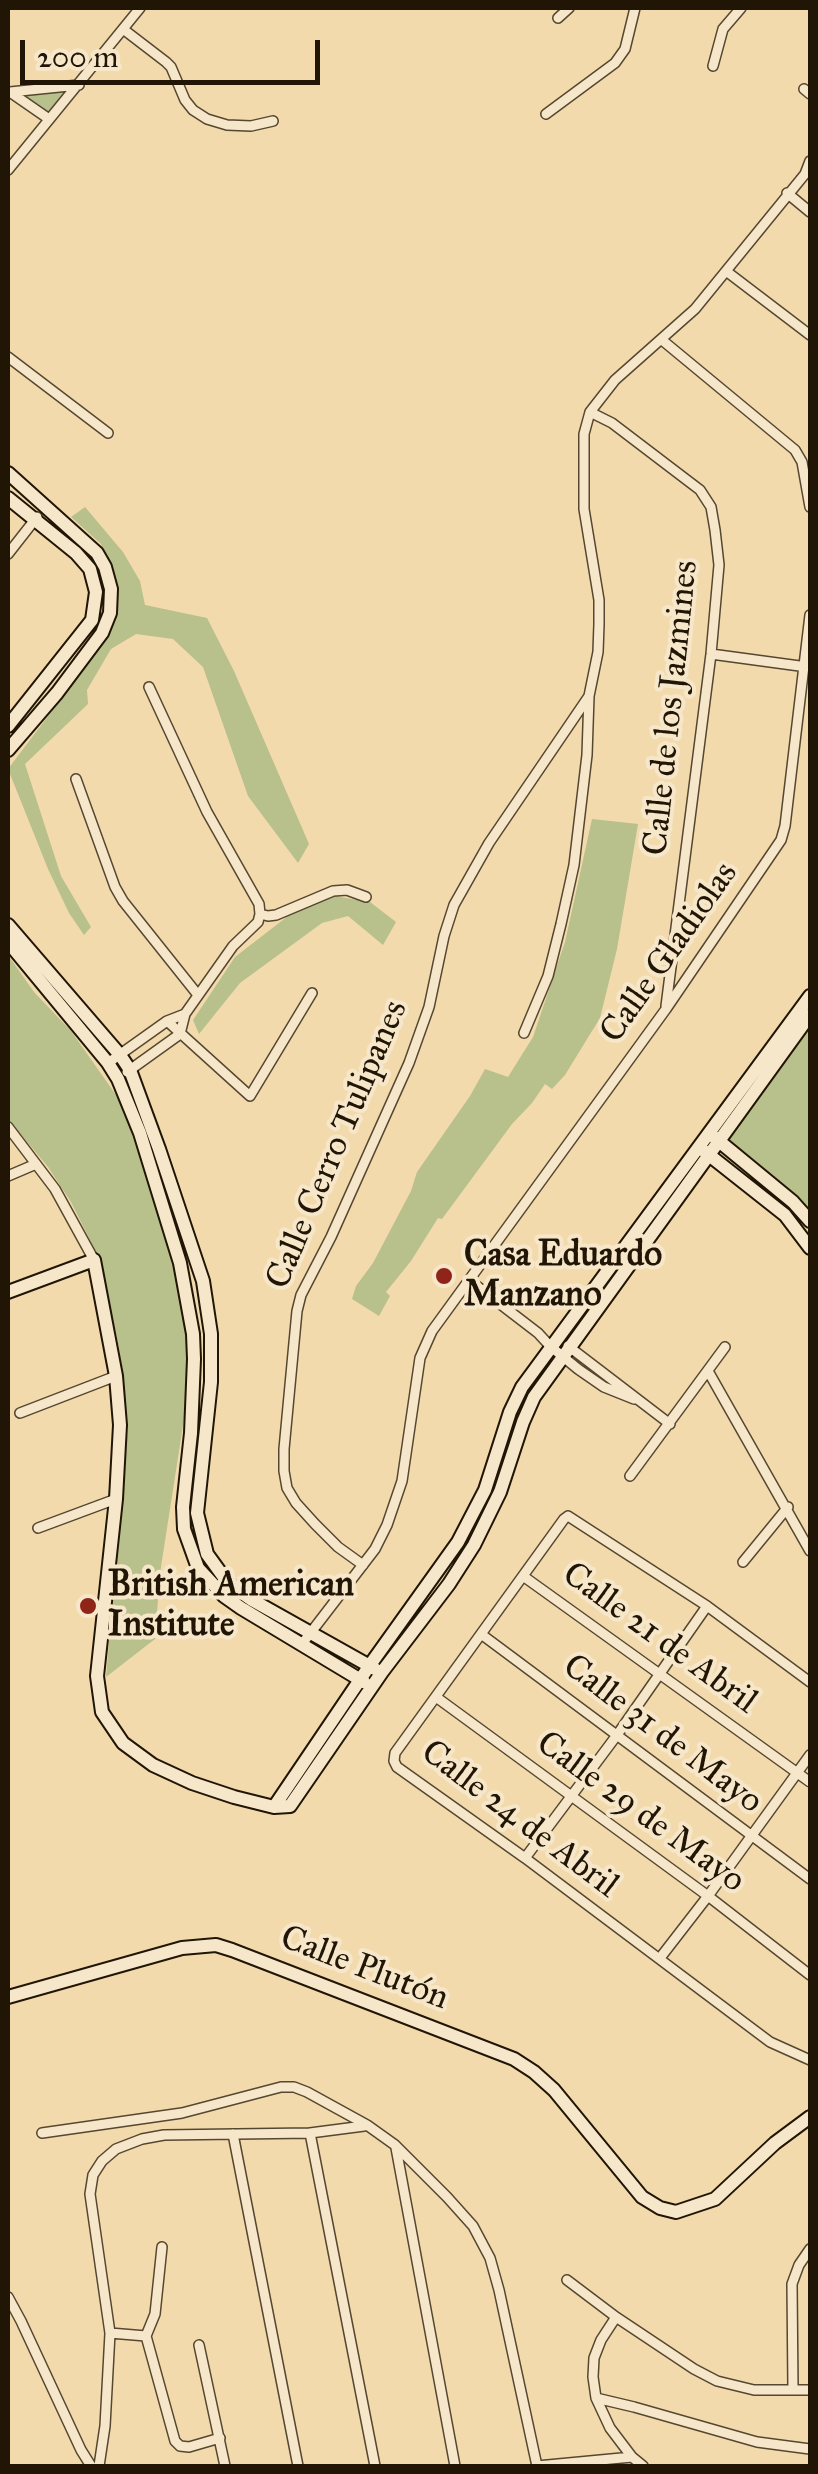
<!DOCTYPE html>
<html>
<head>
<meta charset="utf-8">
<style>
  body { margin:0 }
  #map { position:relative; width:818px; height:2474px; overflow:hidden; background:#f2daad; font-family:"IM FELL Great Primer",serif }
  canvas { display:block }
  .frame { position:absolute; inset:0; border:10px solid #211606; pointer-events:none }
  .scale { position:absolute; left:20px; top:40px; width:300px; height:45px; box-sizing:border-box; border:5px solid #211606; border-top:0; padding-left:12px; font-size:30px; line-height:35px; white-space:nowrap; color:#211606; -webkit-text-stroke:8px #f7e7ca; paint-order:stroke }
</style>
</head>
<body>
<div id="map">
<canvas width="818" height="2474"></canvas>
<div class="frame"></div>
<div class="scale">200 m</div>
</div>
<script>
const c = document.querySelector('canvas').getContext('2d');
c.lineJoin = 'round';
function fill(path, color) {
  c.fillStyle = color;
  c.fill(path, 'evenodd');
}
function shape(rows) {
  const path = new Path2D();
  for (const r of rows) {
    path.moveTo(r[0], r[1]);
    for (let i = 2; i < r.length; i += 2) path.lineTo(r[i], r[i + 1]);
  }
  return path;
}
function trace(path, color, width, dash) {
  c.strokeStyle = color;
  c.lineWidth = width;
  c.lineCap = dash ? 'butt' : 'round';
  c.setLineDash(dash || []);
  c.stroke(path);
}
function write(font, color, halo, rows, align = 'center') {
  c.font = font + ' "IM FELL Great Primer",serif';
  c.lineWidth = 8;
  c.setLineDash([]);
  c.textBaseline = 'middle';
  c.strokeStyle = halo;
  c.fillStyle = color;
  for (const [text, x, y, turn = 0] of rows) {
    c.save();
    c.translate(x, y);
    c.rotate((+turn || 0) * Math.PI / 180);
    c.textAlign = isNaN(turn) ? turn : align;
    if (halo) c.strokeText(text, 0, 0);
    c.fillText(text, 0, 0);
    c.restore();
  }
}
fill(shape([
  [79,85,49,119,10,92],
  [85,507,123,552,140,581,145,605,207,618,234,671,309,844,298,863,248,796,203,667,173,639,136,634,111,649,87,690,88,704,25,764,61,876,91,927,84,935,69,913,48,869,8,769,108,637,117,611,112,574,101,544,71,517],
  [592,819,638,824,617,949,600,1018,565,1075,552,1089,545,1084,532,1103,512,1124,442,1219,438,1218,411,1261,386,1292,390,1296,379,1316,352,1299,356,1286,373,1263,411,1191,417,1172,470,1096,485,1069,508,1077,533,1037,565,942],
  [328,895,370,902,396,922,383,945,348,916,322,923,240,983,199,1034,193,1020,235,957,288,916],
  [8,955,34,992,71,1031,121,1102,160,1218,178,1278,185,1320,189,1387,160,1573,155,1639,106,1677,128,1425,119,1348,100,1260,71,1202,48,1167,8,1119],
  [810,1018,810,1218,723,1138]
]), '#b8c08b');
const street = shape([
  [558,18,569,8],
  [123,29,166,62,171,67,185,100,193,110,207,119,227,125,251,126,273,121],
  [713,66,723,29,741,8],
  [804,89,810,94],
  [10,92,79,85],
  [10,92,49,119],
  [546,114,615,63,625,49,635,8],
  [8,170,140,8],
  [787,193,810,212],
  [726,271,810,335],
  [662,340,795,450,802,462,810,507],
  [8,357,108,433],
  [590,412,612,423,700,490,711,507,715,530,719,565,711,654,666,1006],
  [8,554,37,517],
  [711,654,807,667],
  [149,687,207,812,259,904,260,914],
  [76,779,115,887,123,901,198,995],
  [260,914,268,916,276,915,333,891,347,890,366,897],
  [167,1021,250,1096,312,993],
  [524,1033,548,976,561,924,574,865,587,755,589,696,598,652,599,624,599,600,584,509,584,434,590,412,615,380,695,309,805,174,810,161],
  [108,1063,167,1021,185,1014],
  [127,1072,180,1034,185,1014,233,946,258,922,260,914],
  [8,1127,55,1189,94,1260],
  [8,1176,36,1164],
  [469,1280,538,1333,550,1346,578,1369,604,1387,634,1399],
  [568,1346,670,1424],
  [708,1371,810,1551],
  [20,1413,116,1376],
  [630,1476,725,1347],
  [38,1528,116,1499],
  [743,1562,788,1507],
  [363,1565,338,1547,315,1524,296,1503,287,1488,284,1471,284,1449,297,1311,301,1295,331,1237,409,1063,429,1007,444,936,454,905,489,843,589,696],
  [523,1576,810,1782],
  [481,1634,810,1879],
  [302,1644,375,1549,387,1525,402,1481,420,1358,432,1331,666,1009,781,840,785,826,810,615],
  [810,1682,707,1606,568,1516,564,1519,395,1753,394,1761,397,1767,525,1858,770,2042,810,2060],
  [436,1697,708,1896,810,1975],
  [525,1858,617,1735,707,1606],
  [660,1958,708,1896,810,1755],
  [42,2133,182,2113,281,2087,294,2087,307,2092,367,2125,395,2145,447,2197,473,2226,490,2258,499,2290,537,2466],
  [310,2133,375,2466],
  [233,2134,298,2466],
  [396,2148,455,2466],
  [567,2280,616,2317,694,2369,717,2381,754,2390,810,2390],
  [8,2297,21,2321,81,2450,91,2466],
  [616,2317,601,2340,594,2358,593,2377,596,2398,610,2428,632,2457,643,2466],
  [110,2333,146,2336,175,2441,180,2446,189,2447,220,2438],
  [146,2336,155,2314,162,2247],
  [199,2345,225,2466],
  [793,2390,792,2284,799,2265,810,2249],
  [596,2398,634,2407,757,2442,810,2449],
  [99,2466,105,2426,110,2333,90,2194,93,2175,102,2161,116,2149,142,2139,164,2135,310,2133,364,2126],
  [537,2466,632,2457]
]);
const secondary = shape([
  [8,473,97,553,105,567,111,589,110,613,102,633,57,693,8,750],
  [8,498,76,553,90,569,96,592,92,620,8,726],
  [8,925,120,1055,130,1070,159,1149,203,1281,211,1334,211,1382,197,1513,207,1554,228,1583,252,1600,375,1669],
  [8,942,108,1063,118,1079,140,1133,180,1263,193,1334,194,1359,191,1433,183,1507,184,1529,198,1568,224,1596,241,1608,364,1682],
  [714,1137,793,1202,810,1221],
  [704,1151,785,1215,810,1248],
  [8,1292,94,1260,116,1376,120,1425,116,1499,97,1676,102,1712,123,1743,153,1765,192,1783,234,1797,274,1807,290,1806,382,1672,449,1584,474,1545,500,1492,523,1422,534,1397,810,1015],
  [274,1807,370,1665,458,1542,485,1490,510,1412,522,1387,810,996],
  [8,1997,182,1948,216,1945,232,1950,514,2059,534,2072,554,2090,642,2197,660,2208,676,2212,715,2199,775,2143,810,2117]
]);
trace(street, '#554730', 12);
trace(secondary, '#211606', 16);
trace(street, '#f7e7ca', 9);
trace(secondary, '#f7e7ca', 12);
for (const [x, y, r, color] of [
  [444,1276,10,"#8f2418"],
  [88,1606,10,"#8f2418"]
]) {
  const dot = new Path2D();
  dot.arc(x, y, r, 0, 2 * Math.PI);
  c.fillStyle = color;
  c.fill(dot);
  trace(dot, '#f7e7ca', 4);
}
write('35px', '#211606', '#f7e7ca', [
  ["Calle de los Jazmines",672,708,-84],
  ["Calle Gladiolas",670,953,-55],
  ["Calle Cerro Tulipanes",338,1145,-67],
  ["Calle 21 de Abril",659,1639,36],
  ["Calle 31 de Mayo",662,1735,37],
  ["Calle 29 de Mayo",640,1813,36],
  ["Calle 24 de Abril",519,1820,37],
  ["Calle Plutón",364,1969,21]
]);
write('bold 35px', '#211606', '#f7e7ca', [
  ["Casa Eduardo",464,1256],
  ["Manzano",464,1296],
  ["British American",108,1586],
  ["Institute",108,1626]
], 'left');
</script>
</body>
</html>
